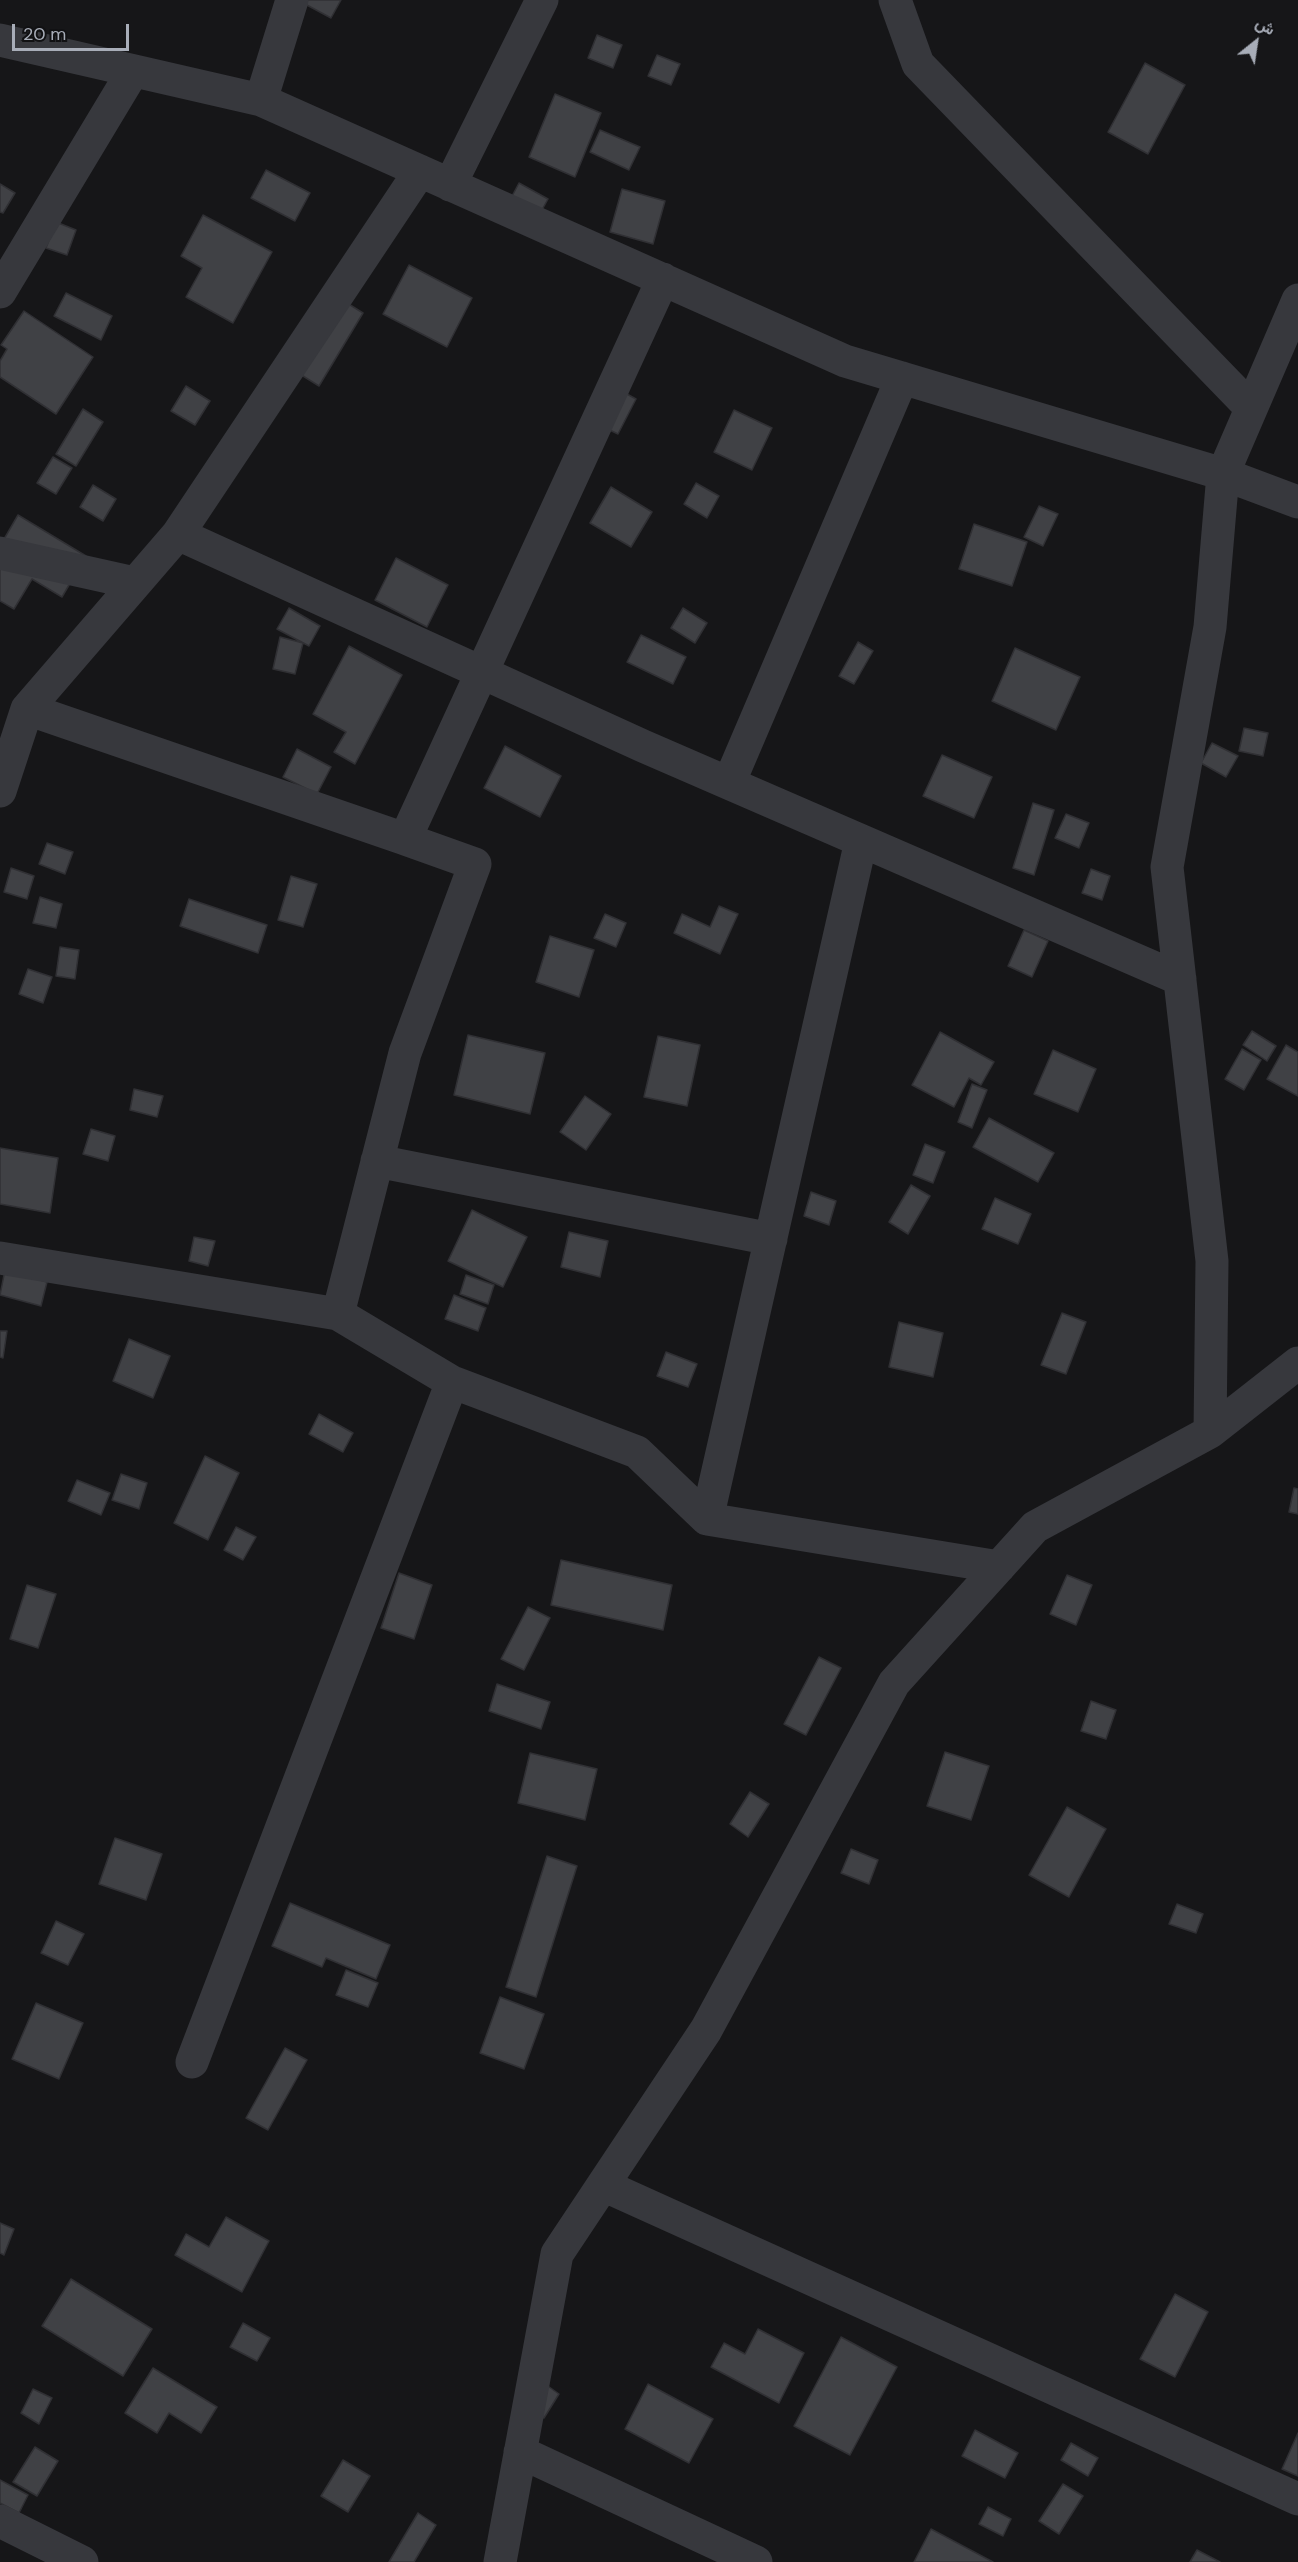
<!DOCTYPE html>
<html>
<head>
<meta charset="utf-8">
<style>
  body { margin:0 }
  #map { position:relative; width:1298px; height:2562px; overflow:hidden; background:#161618; font-family:"DM Sans",Vazirmatn,sans-serif }
  canvas { display:block }
  .north { position:absolute; left:1226px; top:12px; width:60px; height:60px; -webkit-text-stroke:4px #111113; paint-order:stroke; rotate:30deg; font-size:16px; font-weight:700; line-height:24px; text-align:center; color:#a8adb8 }
  .north::after { content:''; display:block; margin:auto; width:21px; height:27px; background:#a8adb8; clip-path:polygon(50% 0,100% 100%,50% 72%,0 100%) }
  .scale { position:absolute; left:12px; top:24px; width:117px; height:27px; box-sizing:border-box; border:3px solid #a8adb8; border-top:0; padding-left:8px; font-size:18px; line-height:21px; white-space:nowrap; color:#a8adb8; -webkit-text-stroke:4px #111113; paint-order:stroke }
</style>
</head>
<body>
<div id="map">
<canvas width="1298" height="2562"></canvas>
<div class="north">ش</div>
<div class="scale">20 m</div>
</div>
<script>
const c = document.querySelector('canvas').getContext('2d');
c.lineJoin = 'round';
function fill(path, color) {
  c.fillStyle = color;
  c.fill(path, 'evenodd');
}
function shape(rows) {
  const path = new Path2D();
  for (const r of rows) {
    path.moveTo(r[0], r[1]);
    for (let i = 2; i < r.length; i += 2) path.lineTo(r[i], r[i + 1]);
  }
  return path;
}
function trace(path, color, width, dash) {
  c.strokeStyle = color;
  c.lineWidth = width;
  c.lineCap = dash ? 'butt' : 'round';
  c.setLineDash(dash || []);
  c.stroke(path);
}
const building = shape([
  [308,0,341,0,331,18,305,4,308,0],
  [597,35,622,45,613,68,588,58,597,35],
  [657,55,680,64,671,85,648,76,657,55],
  [1145,63,1185,85,1148,154,1108,132,1145,63],
  [555,94,601,113,575,177,529,157,555,94],
  [600,130,640,147,629,170,590,152,600,130],
  [266,170,310,193,295,221,251,198,266,170],
  [519,183,548,199,531,230,502,215,519,183],
  [0,184,15,193,3,213,0,212,0,184],
  [622,189,665,201,653,244,610,232,622,189],
  [203,215,272,252,233,323,186,297,202,268,181,256,203,215],
  [56,222,76,230,67,255,46,248,56,222],
  [409,265,472,298,447,347,383,314,409,265],
  [66,293,112,316,101,340,54,316,66,293],
  [339,298,363,313,319,386,295,371,339,298],
  [24,311,93,357,56,414,0,377,0,361,7,349,1,345,24,311],
  [186,386,210,401,195,425,171,411,186,386],
  [614,387,636,399,618,434,595,423,614,387],
  [83,409,103,422,76,466,56,454,83,409],
  [734,410,772,428,752,470,714,452,734,410],
  [53,457,72,468,56,494,37,483,53,457],
  [696,483,719,496,707,518,684,504,696,483],
  [93,485,116,499,103,521,80,507,93,485],
  [611,487,652,512,631,547,590,523,611,487],
  [1039,506,1058,514,1043,546,1024,537,1039,506],
  [18,515,86,556,62,597,32,579,14,609,0,601,0,546,18,515],
  [974,524,1027,542,1012,586,959,569,974,524],
  [396,558,448,585,427,627,375,600,396,558],
  [289,608,320,626,309,646,277,629,289,608],
  [683,608,707,623,695,643,671,628,683,608],
  [641,635,686,657,673,684,627,662,641,635],
  [280,637,303,643,295,674,273,669,280,637],
  [858,642,873,651,854,684,839,676,858,642],
  [349,646,402,675,355,764,334,752,346,732,313,714,349,646],
  [1015,648,1080,677,1056,730,992,701,1015,648],
  [1244,728,1268,733,1263,756,1239,751,1244,728],
  [1212,743,1238,756,1226,777,1201,763,1212,743],
  [505,746,561,776,540,817,484,788,505,746],
  [297,749,331,767,317,794,283,777,297,749],
  [942,755,992,777,974,818,923,796,942,755],
  [1033,803,1054,810,1034,875,1013,868,1033,803],
  [1066,814,1089,823,1079,848,1055,838,1066,814],
  [47,843,73,852,65,874,39,864,47,843],
  [11,868,34,876,27,899,4,892,11,868],
  [1091,869,1110,876,1102,900,1082,893,1091,869],
  [291,876,317,884,303,927,278,920,291,876],
  [40,897,62,904,56,928,33,923,40,897],
  [189,899,267,925,258,953,180,926,189,899],
  [719,906,738,914,720,954,674,933,682,914,710,927,719,906],
  [605,914,626,923,616,947,594,938,605,914],
  [1024,930,1048,941,1032,977,1008,966,1024,930],
  [550,936,594,950,579,997,536,982,550,936],
  [60,947,79,950,75,979,56,976,60,947],
  [28,969,52,977,43,1003,19,994,28,969],
  [1252,1031,1276,1046,1267,1061,1243,1045,1252,1031],
  [940,1032,994,1062,981,1085,969,1078,954,1107,912,1085,940,1032],
  [468,1035,545,1053,530,1114,454,1095,468,1035],
  [658,1036,700,1045,687,1106,644,1097,658,1036],
  [1286,1045,1298,1052,1298,1096,1267,1079,1286,1045],
  [1242,1049,1261,1060,1244,1090,1225,1079,1242,1049],
  [1053,1050,1096,1069,1078,1112,1034,1094,1053,1050],
  [972,1084,987,1090,972,1128,958,1122,972,1084],
  [134,1089,163,1096,157,1117,130,1110,134,1089],
  [585,1096,611,1114,586,1150,560,1132,585,1096],
  [989,1118,1054,1153,1038,1182,973,1147,989,1118],
  [91,1129,115,1136,108,1161,83,1154,91,1129],
  [925,1144,945,1152,933,1183,913,1175,925,1144],
  [0,1148,58,1158,50,1213,0,1204,0,1148],
  [911,1185,930,1196,908,1234,889,1222,911,1185],
  [811,1192,836,1201,829,1225,804,1216,811,1192],
  [995,1198,1031,1214,1018,1244,982,1229,995,1198],
  [472,1210,527,1237,503,1287,448,1261,472,1210],
  [569,1232,608,1241,600,1277,561,1267,569,1232],
  [194,1237,215,1241,208,1266,189,1261,194,1237],
  [5,1270,47,1282,41,1306,0,1295,5,1270],
  [466,1275,494,1285,488,1304,460,1294,466,1275],
  [454,1295,486,1308,478,1331,445,1319,454,1295],
  [1062,1313,1086,1322,1066,1374,1041,1365,1062,1313],
  [899,1322,943,1333,933,1377,889,1367,899,1322],
  [0,1331,7,1331,3,1358,0,1357,0,1331],
  [129,1339,170,1356,153,1398,113,1381,129,1339],
  [666,1352,697,1364,688,1387,657,1376,666,1352],
  [319,1414,353,1433,343,1452,309,1434,319,1414],
  [205,1456,239,1473,208,1540,174,1523,205,1456],
  [121,1474,147,1483,139,1509,112,1500,121,1474],
  [77,1480,110,1493,101,1515,68,1501,77,1480],
  [1294,1488,1298,1489,1298,1514,1289,1512,1294,1488],
  [236,1527,256,1537,243,1560,224,1550,236,1527],
  [561,1560,672,1585,663,1630,551,1605,561,1560],
  [399,1573,432,1585,414,1639,381,1628,399,1573],
  [1067,1575,1092,1585,1076,1625,1050,1614,1067,1575],
  [27,1585,56,1594,38,1648,10,1639,27,1585],
  [528,1607,550,1618,524,1670,501,1659,528,1607],
  [819,1657,841,1668,806,1735,784,1724,819,1657],
  [497,1684,550,1702,541,1729,489,1711,497,1684],
  [1091,1701,1116,1710,1106,1739,1081,1731,1091,1701],
  [945,1752,989,1766,971,1820,927,1806,945,1752],
  [530,1753,597,1769,585,1820,518,1803,530,1753],
  [750,1792,769,1804,748,1837,730,1824,750,1792],
  [1067,1807,1106,1829,1069,1897,1029,1875,1067,1807],
  [115,1838,162,1854,146,1900,99,1884,115,1838],
  [851,1849,878,1860,869,1884,841,1873,851,1849],
  [547,1856,577,1866,536,1997,506,1987,547,1856],
  [290,1903,390,1945,376,1979,326,1958,322,1967,272,1946,290,1903],
  [1177,1904,1203,1914,1196,1933,1169,1924,1177,1904],
  [56,1921,84,1934,68,1965,41,1953,56,1921],
  [346,1970,378,1983,368,2007,336,1995,346,1970],
  [500,1997,544,2014,524,2069,480,2053,500,1997],
  [36,2003,83,2023,59,2079,12,2059,36,2003],
  [285,2048,307,2060,268,2130,246,2118,285,2048],
  [226,2217,269,2241,242,2292,175,2255,186,2234,209,2247,226,2217],
  [0,2223,14,2229,4,2255,0,2253,0,2223],
  [71,2279,152,2329,123,2376,42,2326,71,2279],
  [1175,2294,1208,2312,1175,2377,1140,2359,1175,2294],
  [243,2323,270,2338,257,2361,230,2347,243,2323],
  [758,2329,804,2353,779,2403,711,2367,724,2343,745,2354,758,2329],
  [841,2337,897,2367,850,2455,794,2426,841,2337],
  [153,2368,217,2407,201,2433,169,2413,157,2433,125,2413,153,2368],
  [545,2384,559,2394,544,2418,529,2409,545,2384],
  [648,2384,713,2419,689,2463,625,2429,648,2384],
  [33,2389,52,2398,39,2424,21,2413,33,2389],
  [975,2430,1018,2453,1005,2478,962,2456,975,2430],
  [1298,2433,1298,2476,1282,2469,1298,2433],
  [1071,2443,1098,2458,1088,2476,1061,2460,1071,2443],
  [35,2447,58,2461,37,2496,13,2482,35,2447],
  [343,2460,370,2476,348,2512,321,2496,343,2460],
  [0,2480,28,2495,19,2513,0,2503,0,2480],
  [1063,2484,1083,2496,1059,2534,1039,2521,1063,2484],
  [988,2507,1011,2519,1003,2536,979,2524,988,2507],
  [418,2513,436,2525,414,2562,389,2562,418,2513],
  [931,2529,993,2562,914,2562,931,2529],
  [1197,2550,1220,2562,1190,2562,1197,2550]
]);
fill(building, '#404145');
trace(building, '#303034', 1.5);
trace(shape([
  [895,0,918,64,1251,408],
  [0,40,261,100,845,361,1223,474,1298,502],
  [261,100,292,0],
  [450,185,542,0],
  [0,292,133,71],
  [178,534,643,746,1180,979],
  [0,553,135,583],
  [27,709,405,839,663,279],
  [729,783,902,378],
  [0,791,27,709,178,534,420,171],
  [377,1161,771,1239],
  [0,1258,338,1314,452,1382,637,1452,707,1519,999,1567],
  [338,1314,405,1053,475,864,405,839],
  [1210,1432,1298,1363],
  [707,1519,861,841],
  [192,2062,452,1382],
  [603,2185,1298,2499],
  [520,2452,756,2562],
  [0,2521,82,2562],
  [500,2562,557,2254,706,2030,894,1683,1035,1527,1210,1432,1212,1261,1167,867,1210,627,1223,474,1298,300]
]), '#37383d', 33);
</script>
</body>
</html>
